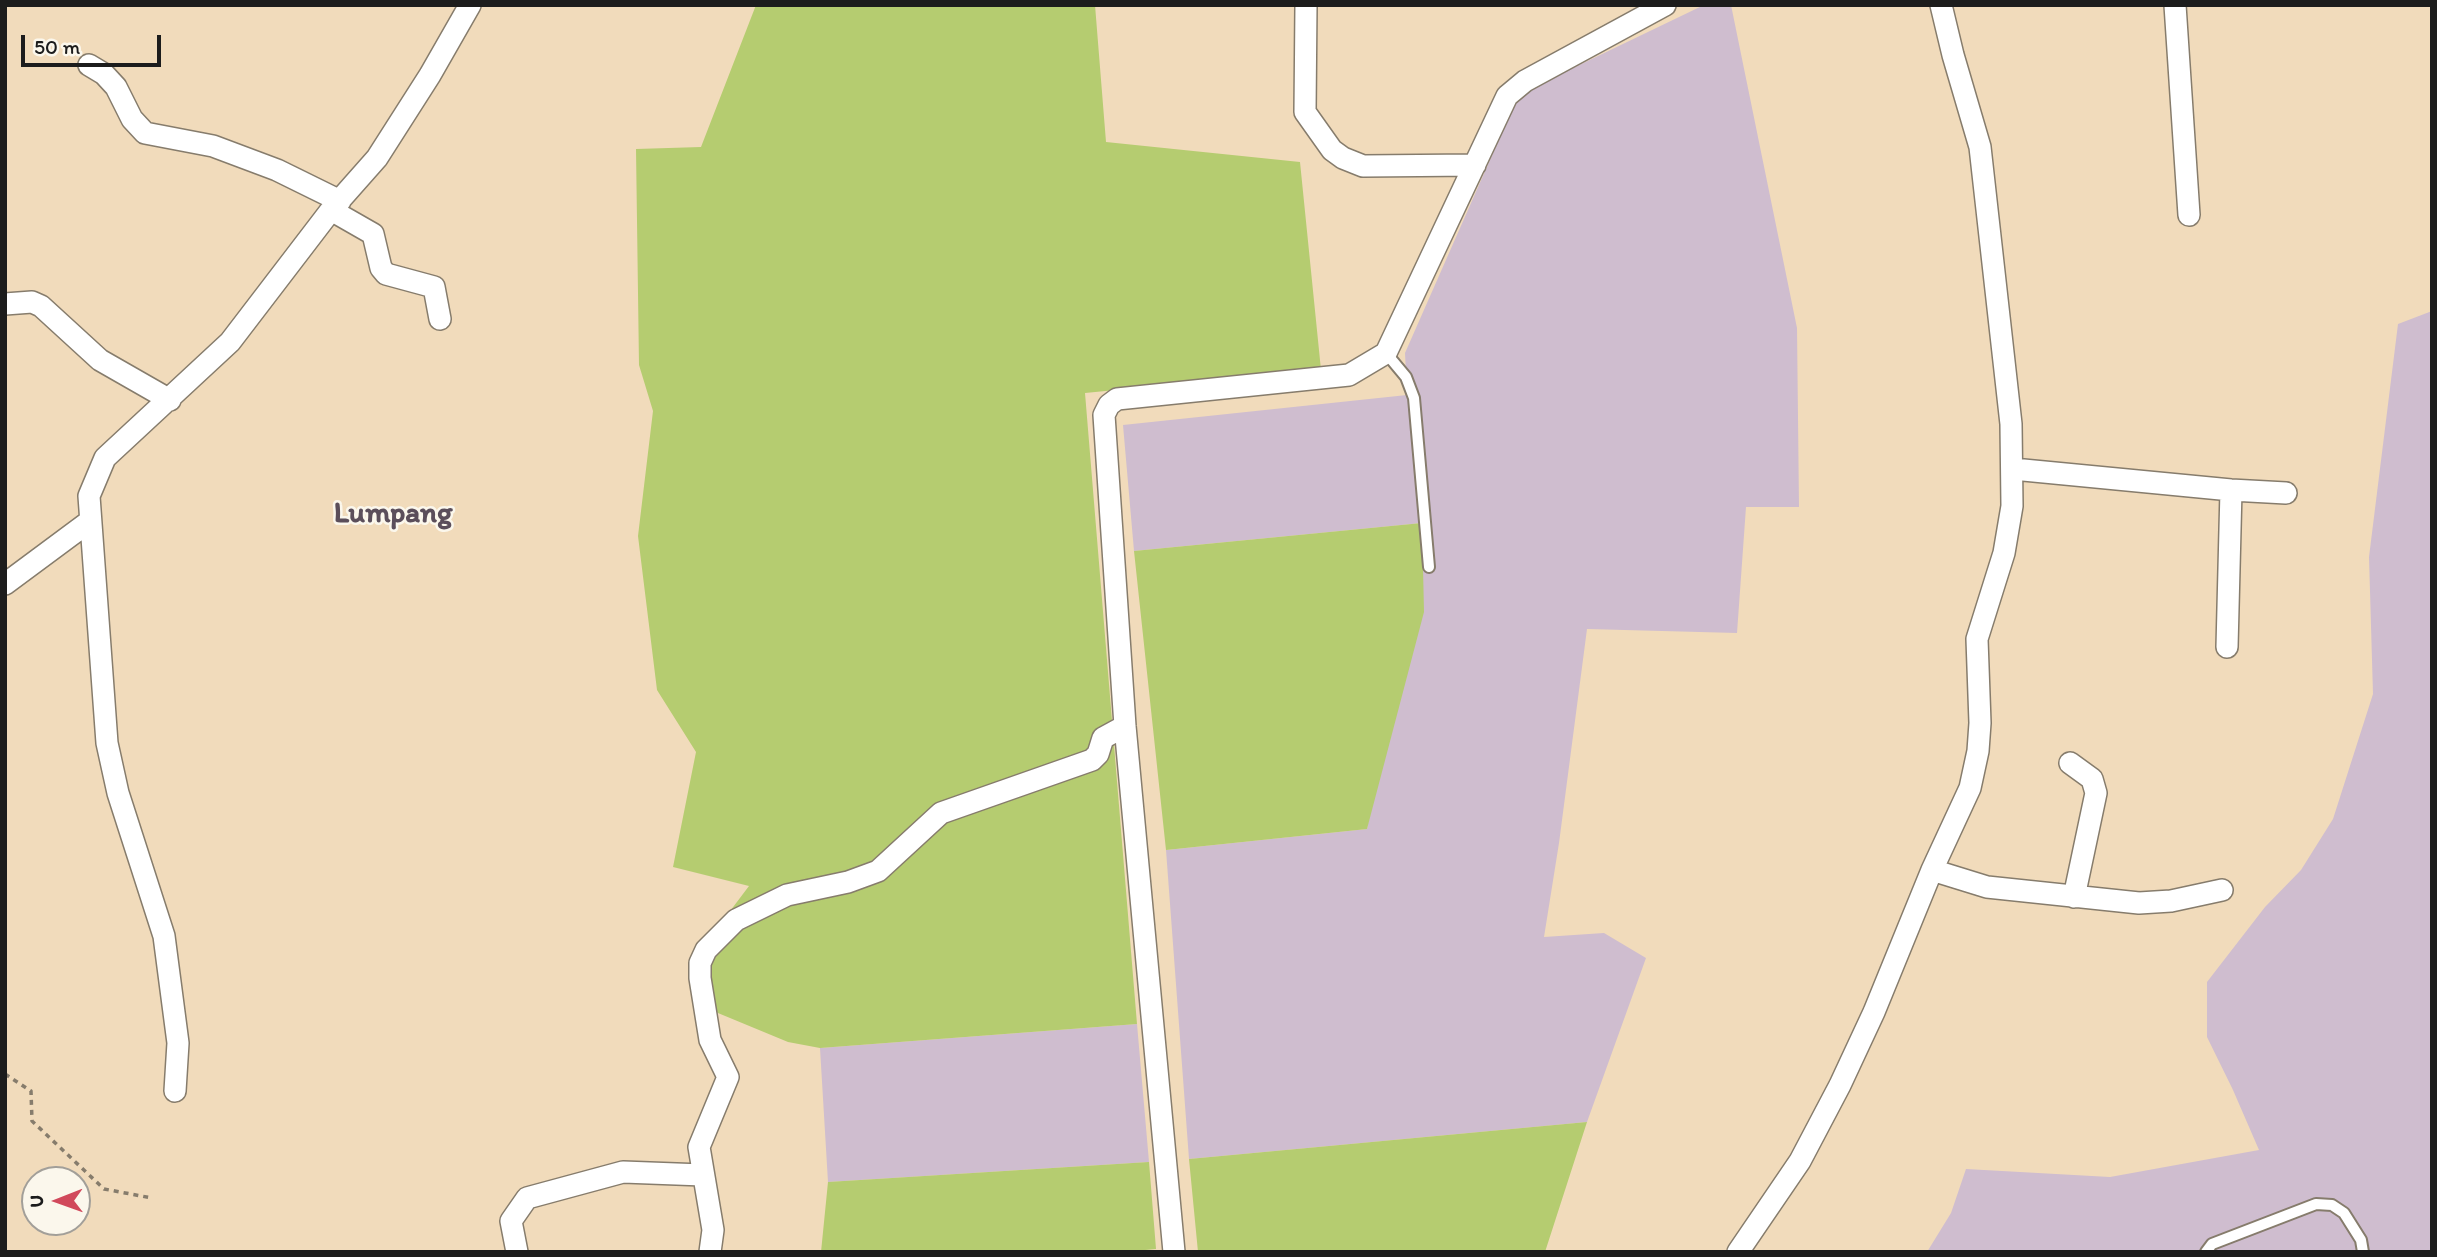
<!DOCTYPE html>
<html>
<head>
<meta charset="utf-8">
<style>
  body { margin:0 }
  #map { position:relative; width:2437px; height:1257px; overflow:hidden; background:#f1dbbb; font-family:Itim,sans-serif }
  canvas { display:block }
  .frame { position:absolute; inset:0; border:7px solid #1c1c1c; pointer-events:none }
  .north { position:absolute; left:21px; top:1166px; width:70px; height:70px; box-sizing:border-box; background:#fbf7ec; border:2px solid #a29f99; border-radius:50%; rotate:269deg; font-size:19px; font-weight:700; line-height:28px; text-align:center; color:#1c1c1c }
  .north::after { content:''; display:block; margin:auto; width:24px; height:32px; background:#d1495b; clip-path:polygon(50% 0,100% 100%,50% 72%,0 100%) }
  .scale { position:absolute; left:21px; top:35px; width:140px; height:32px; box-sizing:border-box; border:4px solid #1c1c1c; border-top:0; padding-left:9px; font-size:21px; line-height:24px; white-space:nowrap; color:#1c1c1c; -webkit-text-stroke:5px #fbf7ec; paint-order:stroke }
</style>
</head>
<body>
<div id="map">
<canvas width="2437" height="1257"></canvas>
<div class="frame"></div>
<div class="north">U</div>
<div class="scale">50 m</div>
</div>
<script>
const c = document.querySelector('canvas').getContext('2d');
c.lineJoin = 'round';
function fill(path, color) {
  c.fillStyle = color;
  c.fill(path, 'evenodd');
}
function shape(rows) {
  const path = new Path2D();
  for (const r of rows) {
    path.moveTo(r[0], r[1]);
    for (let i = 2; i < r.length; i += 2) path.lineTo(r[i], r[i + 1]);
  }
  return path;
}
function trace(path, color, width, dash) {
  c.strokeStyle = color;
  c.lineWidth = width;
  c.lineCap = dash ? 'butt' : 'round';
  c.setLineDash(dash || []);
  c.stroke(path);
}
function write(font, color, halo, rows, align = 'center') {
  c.font = font + ' Itim,sans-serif';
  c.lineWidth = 5;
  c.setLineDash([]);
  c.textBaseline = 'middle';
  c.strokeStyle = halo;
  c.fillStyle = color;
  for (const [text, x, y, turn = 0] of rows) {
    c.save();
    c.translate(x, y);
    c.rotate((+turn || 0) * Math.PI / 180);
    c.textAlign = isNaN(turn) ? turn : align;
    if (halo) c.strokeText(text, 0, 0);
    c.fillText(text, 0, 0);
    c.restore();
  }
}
fill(shape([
  [1704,5,1731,5,1797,328,1799,507,1746,507,1737,633,1587,629,1559,843,1544,937,1604,933,1646,958,1587,1122,1189,1159,1166,850,1367,829,1422,523,1134,551,1123,425,1407,395,1405,353,1519,94],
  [2432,311,2432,1252,1927,1252,1951,1213,1966,1169,2110,1177,2259,1150,2233,1090,2207,1037,2207,982,2265,907,2301,870,2333,819,2373,694,2369,557,2398,324],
  [1137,1024,1149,1162,828,1182,820,1048]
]), '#cfbdcf');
fill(shape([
  [756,5,1095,5,1106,142,1300,162,1321,370,1085,393,1137,1024,820,1048,788,1042,701,1006,715,931,749,886,673,867,696,752,657,690,638,536,653,411,639,365,636,149,701,147],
  [1422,523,1424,612,1367,829,1166,850,1134,551],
  [1587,1122,1545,1252,1198,1252,1189,1159],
  [1149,1162,1156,1249,1124,1252,821,1252,828,1182]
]), '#b5cc70');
const lane = shape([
  [1386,353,1406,377,1414,398,1429,567],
  [2206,1252,2212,1244,2316,1204,2332,1205,2344,1213,2361,1240,2363,1252]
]);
const street = shape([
  [1306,5,1305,112,1332,150,1343,158,1363,166,1475,165],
  [2175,5,2189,215],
  [89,65,104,74,116,87,132,119,145,133,213,146,277,170,340,201],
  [331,210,373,234,381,268,386,274,434,287,440,319],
  [5,304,32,302,41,306,100,360,170,400],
  [2013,469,2231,490,2286,493],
  [5,584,90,521],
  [2227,647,2231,490],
  [2070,763,2092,779,2096,793,2074,897],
  [1932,870,1987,887,2139,903,2171,901,2222,890],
  [175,1091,178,1043,164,936,118,793,107,743,89,496,105,458,230,342,331,210,377,158,430,75,470,5],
  [517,1252,511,1221,527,1198,623,1172,703,1175],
  [710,1252,713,1230,699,1147,728,1077,710,1040,700,978,700,963,706,950,736,920,787,895,848,882,878,871,941,813,1092,760,1098,754,1103,738,1125,726],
  [1174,1252,1125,726,1104,415,1109,405,1117,399,1349,375,1386,353,1507,96,1525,81,1665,5],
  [1738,1252,1800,1161,1840,1085,1874,1012,1932,870,1970,788,1978,751,1980,723,1977,639,2004,553,2012,506,2011,424,1980,147,1953,55,1941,5]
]);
trace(lane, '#867c6c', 14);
trace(street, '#867c6c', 24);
trace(shape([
  [5,1074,31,1091,32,1121,104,1189,152,1198]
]), '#867c6c', 3.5, [5, 5]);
trace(lane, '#fff', 10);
trace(street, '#fff', 21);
write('bold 30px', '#5b4e5a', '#fbf7ec', [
  ["Lumpang",393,514]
]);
</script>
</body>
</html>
